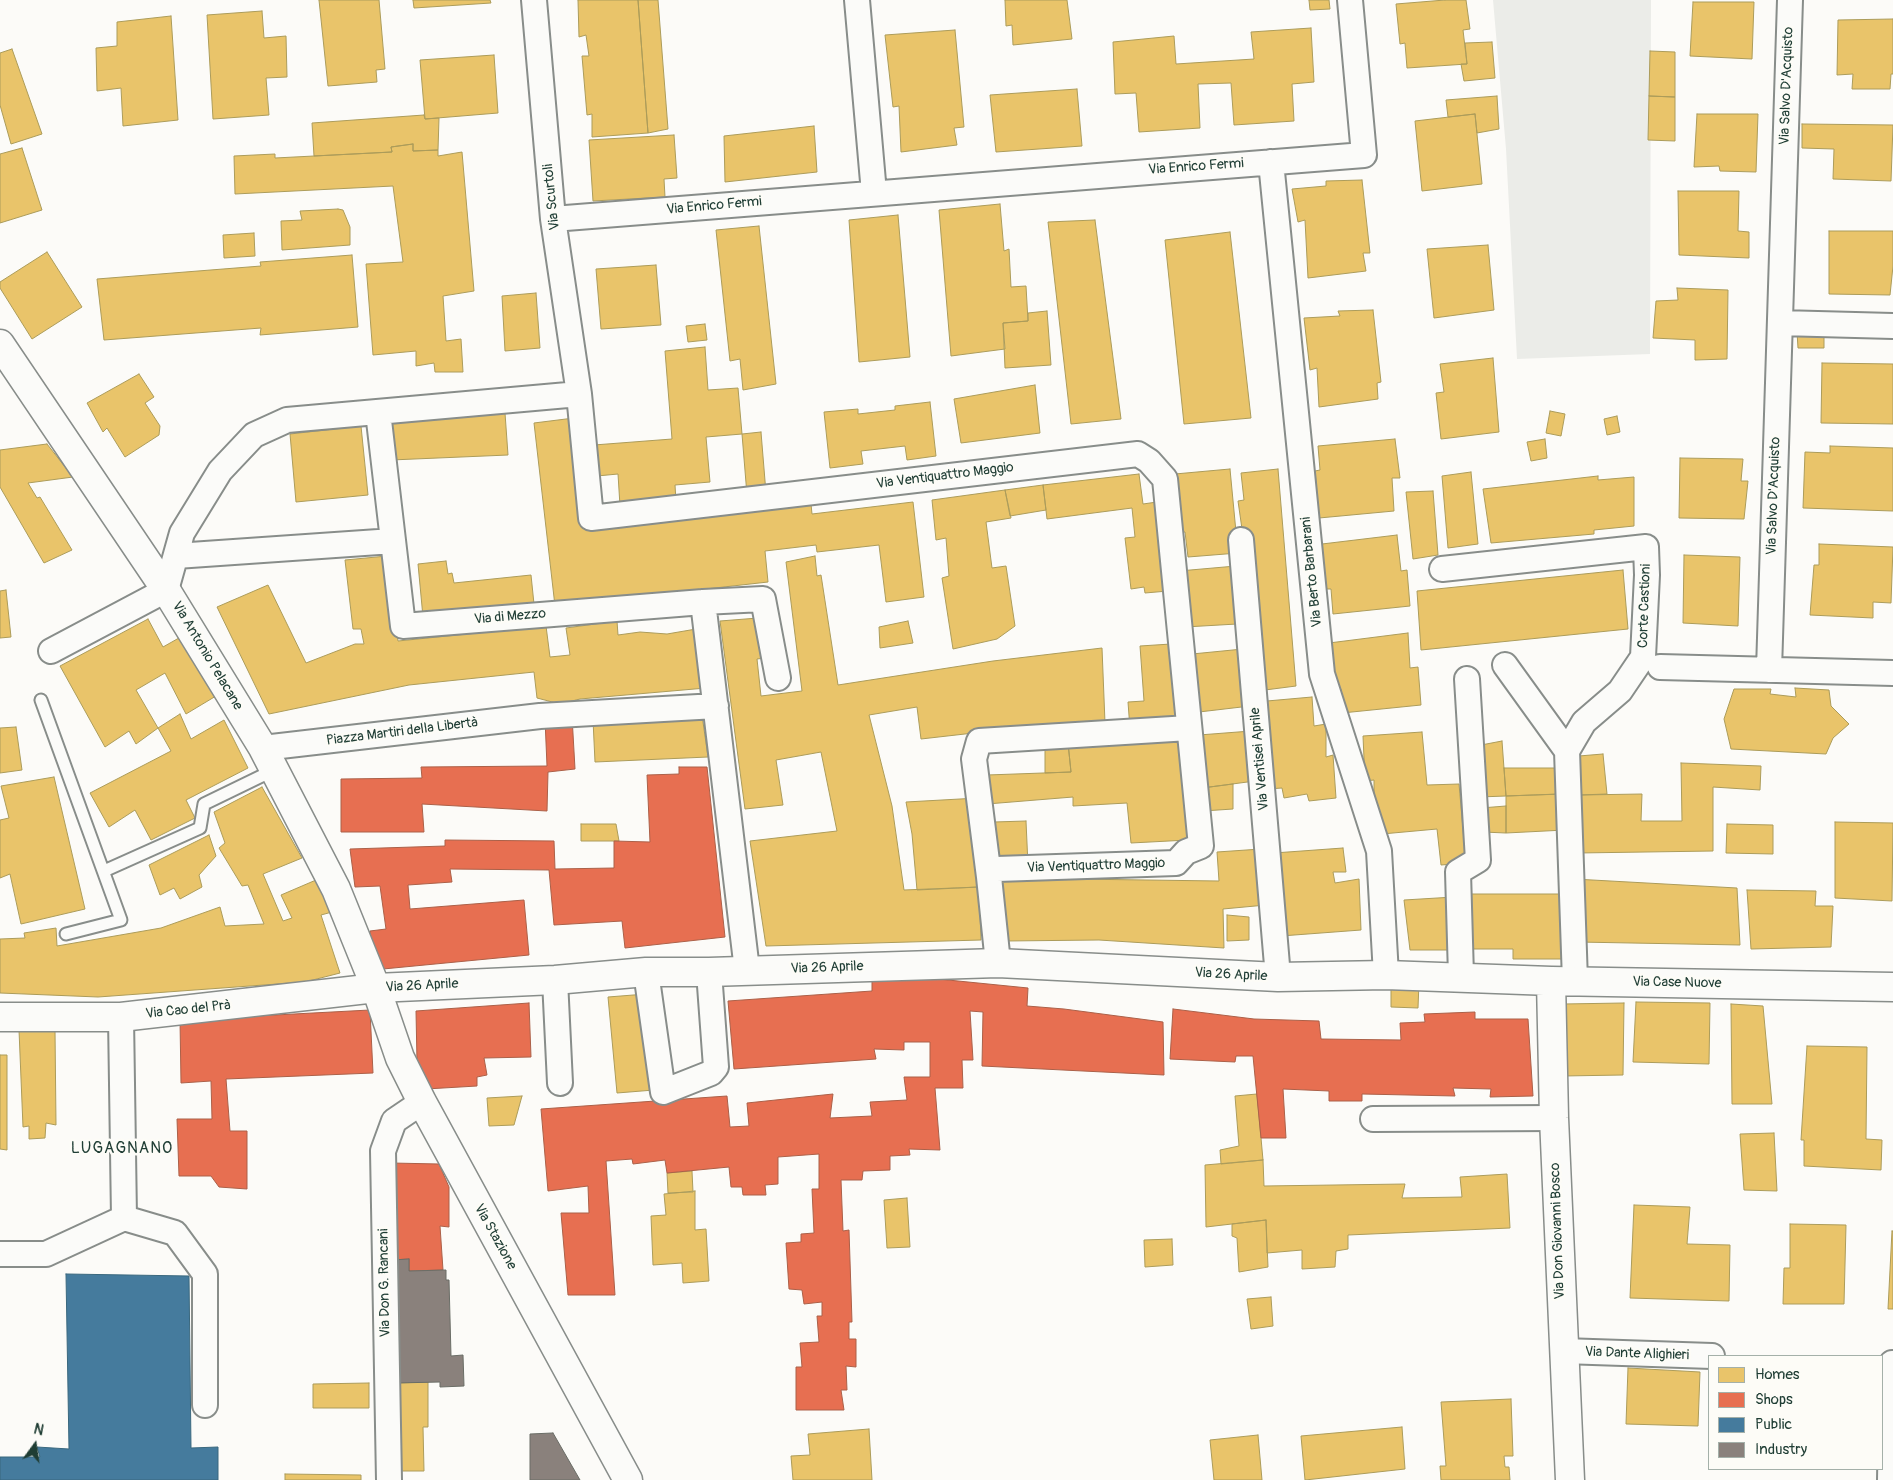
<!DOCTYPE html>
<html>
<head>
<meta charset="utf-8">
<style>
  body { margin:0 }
  #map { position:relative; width:1893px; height:1480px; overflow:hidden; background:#fcfbf8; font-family:Pangolin,sans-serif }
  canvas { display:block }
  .legend { position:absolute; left:1708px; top:1355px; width:175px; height:115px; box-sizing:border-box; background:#fdfcf7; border:1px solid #a4b0a9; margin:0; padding:6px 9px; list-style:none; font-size:15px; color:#1f3d34 }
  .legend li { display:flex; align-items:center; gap:10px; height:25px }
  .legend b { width:25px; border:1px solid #a4b0a9 }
  .north { position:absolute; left:10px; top:1420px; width:50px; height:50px; -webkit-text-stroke:4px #fdfcf7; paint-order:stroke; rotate:14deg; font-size:14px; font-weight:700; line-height:20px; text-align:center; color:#1f3d34 }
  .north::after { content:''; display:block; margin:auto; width:18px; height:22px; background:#1f3d34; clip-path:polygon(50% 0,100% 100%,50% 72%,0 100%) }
</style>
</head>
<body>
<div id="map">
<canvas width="1893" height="1480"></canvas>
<ul class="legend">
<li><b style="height:14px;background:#e9c46a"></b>Homes</li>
<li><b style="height:14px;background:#e76f51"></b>Shops</li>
<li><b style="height:14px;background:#457b9d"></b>Public</li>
<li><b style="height:14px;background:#8a817c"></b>Industry</li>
</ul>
<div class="north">N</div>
</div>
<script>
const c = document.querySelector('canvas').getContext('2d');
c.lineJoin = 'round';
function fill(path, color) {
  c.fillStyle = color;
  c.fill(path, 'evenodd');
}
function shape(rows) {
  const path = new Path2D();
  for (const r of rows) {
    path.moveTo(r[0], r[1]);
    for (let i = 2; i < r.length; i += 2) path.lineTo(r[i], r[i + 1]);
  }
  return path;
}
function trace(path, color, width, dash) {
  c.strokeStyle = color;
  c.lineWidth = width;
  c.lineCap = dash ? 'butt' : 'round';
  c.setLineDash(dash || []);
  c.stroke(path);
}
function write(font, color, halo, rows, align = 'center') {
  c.font = font + ' Pangolin,sans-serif';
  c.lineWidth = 5;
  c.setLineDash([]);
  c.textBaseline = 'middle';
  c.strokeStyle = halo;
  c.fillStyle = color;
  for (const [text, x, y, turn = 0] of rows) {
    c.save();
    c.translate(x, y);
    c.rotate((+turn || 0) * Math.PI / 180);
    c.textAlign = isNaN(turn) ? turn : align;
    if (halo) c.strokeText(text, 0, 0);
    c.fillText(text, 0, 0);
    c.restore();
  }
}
fill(shape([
  [1493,0,1651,0,1650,354,1517,359,1506,149]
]), '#ebece8');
const homes = shape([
  [319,0,379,0,385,69,376,70,377,82,328,86,319,0],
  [413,0,490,0,491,3,414,8,413,0],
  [578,0,638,0,648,133,592,137,592,114,587,115,582,56,589,56,586,35,579,37,578,0],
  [638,0,658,0,668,129,648,133,638,0],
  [1005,0,1067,0,1072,39,1013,45,1012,25,1006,26,1005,0],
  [1309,0,1329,0,1330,9,1310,10,1309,0],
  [1445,0,1466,0,1470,29,1463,30,1467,64,1407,68,1405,43,1400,44,1396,4,1445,0],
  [1693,2,1754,2,1752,59,1690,56,1693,2],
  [262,11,264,38,286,36,287,77,266,78,269,115,213,119,207,15,262,11],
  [171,16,178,120,123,126,121,88,97,91,96,48,117,46,117,22,171,16],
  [1893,19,1893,74,1891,74,1890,89,1852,89,1853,74,1837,75,1838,20,1893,19],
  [1311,28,1314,82,1292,84,1294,121,1234,125,1231,83,1198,84,1200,128,1139,132,1136,93,1115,94,1113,42,1174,36,1176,64,1254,59,1251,32,1311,28],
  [955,30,964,127,954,128,957,145,901,152,899,106,893,107,885,35,955,30],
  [1492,42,1495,78,1464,81,1461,64,1467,64,1465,43,1492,42],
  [12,49,42,134,11,144,0,105,0,53,12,49],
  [1650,51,1675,52,1675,97,1649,96,1650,51],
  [494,55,498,113,425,119,420,60,494,55],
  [1077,89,1082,146,996,152,990,95,1077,89],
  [1497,96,1499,129,1477,133,1475,114,1448,117,1446,100,1497,96],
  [1649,96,1675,97,1675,141,1648,140,1649,96],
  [1475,114,1482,184,1422,191,1415,121,1475,114],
  [1697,114,1758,114,1756,172,1720,171,1719,166,1694,167,1697,114],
  [424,115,425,119,439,118,438,150,413,151,413,144,391,147,392,152,314,156,312,123,424,115],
  [1802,124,1893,125,1891,181,1833,179,1834,149,1802,148,1802,124],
  [814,126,817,172,725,182,724,136,814,126],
  [674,135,677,178,664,179,665,197,593,201,589,140,674,135],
  [413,144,413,151,438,150,438,156,462,152,474,291,443,296,446,341,461,339,463,372,435,372,434,363,416,366,416,351,373,355,366,264,403,262,393,186,235,194,234,156,275,154,275,158,392,152,391,147,413,144],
  [22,148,42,210,0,223,0,154,22,148],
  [1362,180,1370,253,1363,253,1366,271,1308,278,1305,220,1298,222,1292,189,1326,186,1326,181,1362,180],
  [1678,191,1739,191,1738,231,1749,232,1749,258,1679,255,1678,191],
  [1000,204,1004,251,1009,249,1011,287,1026,286,1028,321,1003,323,1005,349,951,356,939,210,1000,204],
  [338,209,343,210,350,227,350,245,282,250,281,221,302,220,300,211,338,209],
  [898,215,910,357,859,362,849,220,898,215],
  [1095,220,1121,419,1071,424,1048,222,1095,220],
  [759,226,776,384,743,390,740,359,730,361,716,230,759,226],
  [1829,231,1893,231,1893,266,1890,295,1829,294,1829,231],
  [1230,232,1251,418,1184,424,1165,240,1230,232],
  [254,233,255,256,224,258,223,235,254,233],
  [1488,245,1494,310,1434,318,1427,249,1488,245],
  [47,252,82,307,32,339,0,288,0,282,47,252],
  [352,255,358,327,260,335,261,328,104,340,97,279,261,266,260,262,352,255],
  [656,265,661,325,601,329,596,269,656,265],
  [1677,288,1728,290,1727,359,1695,360,1695,340,1653,338,1656,301,1678,300,1677,288],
  [536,293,540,348,505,351,502,296,536,293],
  [1373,310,1381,382,1377,383,1378,399,1319,407,1317,368,1310,370,1304,318,1340,316,1338,311,1373,310],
  [1047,311,1051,365,1005,368,1003,323,1028,321,1028,313,1047,311],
  [705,324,707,340,688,342,686,326,705,324],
  [1797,332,1824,333,1824,348,1798,348,1797,332],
  [705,347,708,390,738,388,742,434,706,437,710,482,675,485,676,501,620,506,618,474,597,476,594,445,672,439,665,351,705,347],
  [1493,358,1499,432,1441,439,1436,393,1444,392,1440,364,1493,358],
  [1822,363,1893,364,1893,424,1821,423,1822,363],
  [139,374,154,397,145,403,160,426,159,435,125,457,107,428,103,432,87,403,139,374],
  [1035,385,1040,433,961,443,954,399,1035,385],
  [930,402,936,456,907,460,905,446,861,451,863,464,830,468,824,412,858,409,858,414,895,410,895,406,930,402],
  [1550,411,1565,414,1561,436,1546,433,1550,411],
  [505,413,508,455,391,460,385,419,505,413],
  [1617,416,1620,432,1607,435,1604,419,1617,416],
  [574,418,587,529,811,504,812,514,913,502,924,597,886,602,879,545,817,552,816,545,765,551,768,582,555,606,534,423,574,418],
  [361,426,368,495,296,502,290,434,361,426],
  [761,432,766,493,747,495,742,434,761,432],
  [1395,439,1400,478,1392,478,1394,511,1319,518,1315,471,1320,470,1318,446,1395,439],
  [1545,439,1547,458,1531,461,1527,442,1545,439],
  [47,444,73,477,28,483,37,498,40,497,72,550,44,563,0,487,0,450,47,444],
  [1830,446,1893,448,1893,511,1803,508,1805,452,1830,453,1830,446],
  [1680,458,1743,459,1741,481,1748,481,1744,519,1679,518,1680,458],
  [1230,469,1238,553,1188,557,1185,532,1181,532,1175,474,1230,469],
  [1278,469,1296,686,1265,690,1238,501,1244,500,1241,473,1278,469],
  [1471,472,1478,544,1448,548,1442,476,1471,472],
  [1139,474,1143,504,1157,502,1168,591,1145,593,1144,587,1131,589,1125,538,1135,537,1132,508,1047,519,1043,485,1139,474],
  [1598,476,1598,480,1634,477,1634,526,1594,530,1594,534,1491,543,1483,489,1598,476],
  [1043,485,1046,510,1010,516,1005,490,1043,485],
  [1005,490,1011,518,986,522,992,568,1006,566,1015,626,997,639,953,649,942,578,949,576,946,538,936,540,932,500,1005,490],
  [1433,491,1438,555,1413,559,1406,492,1433,491],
  [1397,535,1401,571,1407,570,1410,606,1333,614,1331,589,1325,589,1322,544,1397,535],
  [1819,544,1893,547,1891,603,1873,602,1873,618,1810,615,1814,565,1819,565,1819,544],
  [1684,555,1740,557,1738,626,1683,623,1684,555],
  [387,556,398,641,546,626,550,657,570,655,566,628,617,621,618,635,640,632,667,634,702,628,706,688,580,699,560,704,537,698,534,672,409,685,269,714,217,607,268,585,306,663,355,644,364,644,361,629,353,629,345,560,387,556],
  [815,556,817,576,821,575,838,685,993,661,1102,648,1105,723,1044,725,921,739,917,707,869,715,892,806,904,890,979,887,981,940,766,946,750,841,837,831,821,752,776,760,783,805,745,809,720,621,758,618,765,658,757,659,761,696,802,691,786,562,815,556],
  [446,561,448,574,452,573,454,583,531,575,534,604,423,617,418,564,446,561],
  [1236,566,1237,624,1185,627,1179,571,1236,566],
  [1623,570,1628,629,1421,650,1417,591,1623,570],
  [6,590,11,637,0,638,0,591,6,590],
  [148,619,163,647,186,634,216,696,186,714,165,673,136,690,158,728,136,744,129,731,105,747,60,666,148,619],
  [908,621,913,643,880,648,879,627,908,621],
  [1408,633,1410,668,1418,667,1421,705,1342,713,1341,689,1333,690,1329,643,1408,633],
  [1171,644,1176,726,1130,729,1128,702,1144,701,1140,646,1171,644],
  [1243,649,1250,706,1199,712,1192,654,1243,649],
  [1795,688,1829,690,1831,706,1849,724,1833,738,1826,754,1731,749,1724,719,1734,689,1771,689,1770,694,1796,697,1795,688],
  [1312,697,1314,726,1326,724,1326,757,1333,755,1336,798,1309,801,1307,794,1284,798,1282,788,1268,789,1260,719,1268,719,1267,701,1312,697],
  [180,714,191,739,224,720,248,768,186,800,195,818,151,840,135,810,109,827,90,793,171,751,158,728,180,714],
  [702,715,708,757,595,762,593,720,702,715],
  [16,727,22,770,0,773,0,728,16,727],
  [1251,731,1255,781,1202,788,1199,735,1251,731],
  [1422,732,1427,785,1459,784,1466,863,1441,865,1437,829,1382,834,1380,812,1374,806,1374,780,1365,781,1363,736,1422,732],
  [1182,737,1188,840,1131,843,1127,803,1073,806,1073,797,987,804,987,775,1071,772,1068,743,1182,737],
  [1502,741,1506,796,1479,797,1476,746,1502,741],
  [1068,743,1071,772,1045,773,1045,747,1068,743],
  [1603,754,1607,794,1579,795,1579,756,1603,754],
  [1681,763,1761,766,1760,790,1713,787,1713,851,1578,853,1579,795,1642,794,1641,821,1682,821,1681,763],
  [1504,768,1558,768,1559,794,1506,796,1504,768],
  [54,777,85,909,21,924,10,874,0,878,0,820,9,818,1,786,54,777],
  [1233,784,1233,809,1203,811,1202,788,1233,784],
  [262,787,302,858,263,874,283,921,292,918,281,895,316,880,332,912,321,915,340,973,305,982,98,997,0,993,0,939,25,938,24,933,56,928,57,946,161,928,220,907,225,926,264,924,248,885,242,886,219,848,225,843,214,812,262,787],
  [1563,794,1565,830,1506,833,1506,796,1563,794],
  [978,798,979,887,917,890,912,834,906,802,978,798],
  [1506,806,1506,833,1483,832,1481,808,1506,806],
  [1026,821,1028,865,995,865,994,822,1026,821],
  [1835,822,1893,823,1892,901,1835,898,1835,822],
  [581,824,616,824,619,841,581,841,581,824],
  [1727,824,1773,825,1773,854,1726,853,1727,824],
  [209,835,216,856,199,875,202,887,180,899,174,888,160,895,149,865,209,835],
  [1343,848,1346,872,1333,872,1335,883,1359,879,1361,930,1281,936,1274,853,1343,848],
  [1261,849,1266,905,1223,909,1224,948,1099,940,1006,941,1000,878,1219,881,1217,852,1261,849],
  [1574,879,1737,888,1740,945,1577,942,1574,879],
  [1747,890,1816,891,1815,906,1833,906,1831,947,1751,949,1747,890],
  [1466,894,1570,894,1570,959,1513,959,1513,949,1466,949,1466,894],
  [1454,897,1457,950,1410,950,1404,900,1454,897],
  [1227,915,1249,917,1249,940,1227,941,1227,915],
  [1391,981,1419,982,1418,1008,1391,1007,1391,981],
  [646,994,654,1090,617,1093,608,997,646,994],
  [1636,1002,1710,1003,1709,1064,1633,1062,1636,1002],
  [1624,1003,1623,1075,1563,1076,1563,1004,1624,1003],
  [1731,1004,1763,1006,1772,1104,1732,1104,1731,1004],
  [55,1029,56,1125,46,1123,45,1138,29,1139,29,1126,23,1127,19,1030,55,1029],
  [1807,1046,1867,1047,1866,1139,1882,1140,1881,1170,1804,1166,1804,1140,1801,1140,1807,1046],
  [0,1055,7,1055,7,1150,0,1149,0,1055],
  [1257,1094,1263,1160,1221,1164,1220,1150,1239,1146,1235,1096,1257,1094],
  [522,1096,514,1125,489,1126,487,1098,522,1096],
  [1774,1133,1777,1191,1744,1190,1740,1134,1774,1133],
  [1263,1160,1264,1186,1405,1184,1402,1198,1462,1197,1460,1177,1507,1174,1510,1228,1348,1235,1348,1249,1336,1251,1335,1267,1302,1269,1302,1250,1267,1253,1266,1220,1206,1227,1205,1165,1263,1160],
  [692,1171,693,1192,668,1193,667,1173,692,1171],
  [695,1191,695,1230,706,1229,709,1281,683,1283,682,1263,653,1265,651,1216,666,1215,664,1194,695,1191],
  [907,1198,910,1247,887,1248,884,1200,907,1198],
  [1634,1205,1690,1207,1687,1244,1730,1245,1729,1301,1630,1298,1634,1205],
  [1266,1220,1268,1267,1239,1272,1237,1238,1232,1236,1232,1224,1266,1220],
  [1790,1224,1846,1225,1844,1304,1783,1304,1784,1268,1790,1268,1790,1224],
  [1892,1231,1893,1231,1893,1309,1888,1309,1892,1231],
  [1172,1239,1173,1265,1145,1267,1144,1240,1172,1239],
  [1271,1297,1273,1326,1251,1329,1247,1299,1271,1297],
  [1628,1368,1700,1372,1698,1426,1626,1424,1628,1368],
  [428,1382,428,1427,423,1427,424,1471,396,1471,395,1383,428,1382],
  [369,1383,369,1408,313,1408,313,1384,369,1383],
  [1511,1399,1513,1456,1504,1456,1505,1467,1509,1467,1510,1480,1441,1480,1440,1466,1446,1466,1441,1402,1511,1399],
  [1402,1427,1405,1469,1305,1480,1301,1436,1402,1427],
  [869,1429,872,1480,793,1480,791,1456,810,1455,808,1434,869,1429],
  [1258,1435,1262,1480,1214,1480,1210,1440,1258,1435],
  [285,1474,361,1475,361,1480,285,1480,285,1474]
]);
fill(homes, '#e9c46a');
trace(homes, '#ac9c5a', 1);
const shops = shape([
  [572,716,575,769,548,772,547,811,422,804,424,832,341,832,341,779,422,778,421,767,547,766,545,719,572,716],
  [679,767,707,767,725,937,625,948,622,921,554,925,549,870,450,869,452,882,408,885,410,909,524,900,529,955,383,969,371,943,370,931,386,929,380,886,355,887,350,849,445,846,445,840,554,841,555,869,614,868,614,841,650,842,647,775,679,774,679,767],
  [872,976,928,978,1028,988,1027,1006,1064,1009,1163,1022,1164,1075,982,1066,983,1012,970,1011,973,1060,962,1060,963,1088,935,1088,940,1150,909,1149,910,1155,890,1156,890,1170,863,1171,862,1180,841,1180,843,1231,849,1230,852,1322,849,1322,849,1339,856,1339,856,1367,846,1366,847,1390,841,1390,844,1410,796,1410,796,1367,802,1367,800,1343,819,1342,817,1316,822,1316,822,1302,804,1304,802,1290,789,1289,786,1243,801,1242,801,1234,814,1233,812,1189,819,1189,819,1154,778,1157,778,1184,765,1185,766,1195,743,1195,742,1187,731,1187,729,1167,667,1173,665,1160,633,1164,632,1159,606,1161,615,1295,568,1295,561,1213,589,1213,588,1186,548,1191,541,1109,727,1096,730,1127,749,1126,747,1103,833,1094,830,1118,872,1116,870,1102,907,1100,904,1077,930,1077,930,1042,904,1042,904,1050,874,1049,876,1059,734,1069,728,1001,872,991,872,976],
  [529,1003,531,1057,484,1058,487,1075,477,1077,477,1086,426,1089,417,1062,416,1011,529,1003],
  [1173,1009,1254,1019,1319,1021,1321,1039,1401,1040,1400,1023,1425,1022,1424,1014,1475,1012,1475,1019,1528,1019,1533,1096,1490,1097,1491,1089,1453,1088,1455,1096,1362,1094,1362,1101,1329,1101,1329,1091,1283,1089,1286,1138,1261,1138,1253,1056,1236,1056,1235,1062,1170,1059,1173,1009],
  [370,1010,373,1073,226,1079,230,1131,247,1131,247,1189,219,1187,211,1176,179,1176,177,1119,212,1119,211,1081,181,1083,180,1020,370,1010],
  [391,1163,439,1164,449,1187,449,1227,440,1226,443,1270,409,1271,409,1259,392,1260,391,1163]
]);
fill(shops, '#e76f51');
trace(shops, '#ab6048', 1);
const public = shape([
  [66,1274,189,1276,191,1448,218,1447,218,1480,0,1480,0,1457,40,1457,37,1447,69,1449,66,1274]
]);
fill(public, '#457b9d');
trace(public, '#3a687e', 1);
const industry = shape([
  [409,1259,409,1271,446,1270,446,1280,449,1280,451,1356,463,1355,464,1386,440,1387,440,1382,395,1383,392,1260,409,1259],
  [553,1433,580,1480,530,1480,530,1434,553,1433]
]);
fill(industry, '#8a817c');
trace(industry, '#6a6d66', 1);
const service = shape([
  [41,700,121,920,66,934],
  [104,871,200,828,204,804,274,770]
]);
const minor = shape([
  [534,0,553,219,579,394,591,518,1138,454,1149,461,1165,479,1201,846,1186,852,1176,863,997,869,989,877,998,963],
  [857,0,874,193],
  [1271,162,1322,674,1379,851,1386,975],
  [553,219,1364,155,1350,0],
  [1780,323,1893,326],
  [378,412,403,626,703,602,763,599,778,678],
  [1241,540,1278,977],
  [176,556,393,541],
  [1442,569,1646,547,1647,575,1643,657,1620,691,1584,722,1567,751,1575,981],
  [703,602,747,970],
  [51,651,166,590,182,533,220,471,254,435,287,420,579,394],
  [1505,665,1567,751],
  [1660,667,1893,673],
  [1769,670,1790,0],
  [263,748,540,716,716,706],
  [989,877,974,759,979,741,1189,728],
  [646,972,663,1092,711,1073,716,1067,709,972],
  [1461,976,1458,872,1478,860,1467,679],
  [555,980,560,1083],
  [1373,1119,1554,1118],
  [124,1218,175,1233,205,1274,205,1405],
  [0,1254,46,1254,124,1218,121,1017],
  [1563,1351,1712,1356],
  [389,1480,383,1151,394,1121,422,1102],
  [1890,1480,1892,1363]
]);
const tertiary = shape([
  [0,344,166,590,263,748,336,889,376,988,400,1058,422,1102,628,1480]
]);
const secondary = shape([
  [1551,981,1554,1118,1570,1480],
  [0,1017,121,1017,376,988,555,980,646,972,709,972,998,963,1278,977,1386,975,1551,981,1893,987]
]);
trace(service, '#888d8a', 15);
trace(minor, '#888d8a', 28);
trace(tertiary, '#888d8a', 31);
trace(secondary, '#888d8a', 31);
trace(service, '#fbfbf9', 11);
trace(minor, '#fbfbf9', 24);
trace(tertiary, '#fbfbf9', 28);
trace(secondary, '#fbfbf9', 28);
write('14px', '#1f3d34', '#fdfcf7', [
  ["Via Salvo D'Acquisto",1787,86,-88],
  ["Via Enrico Fermi",1196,167,-4],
  ["Via Scurtoli",552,197,-96],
  ["Via Enrico Fermi",714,206,-5],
  ["Via Ventiquattro Maggio",945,476,-7],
  ["Via Salvo D'Acquisto",1774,496,-88],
  ["Via Berto Barbarani",1312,572,-96],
  ["Corte Castioni",1645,606,-88],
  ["Via di Mezzo",510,617,-5],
  ["Via Antonio Pelacane",207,656,59],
  ["Piazza Martiri della Libertà",402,732,-7],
  ["Via Ventisei Aprile",1260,759,-95],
  ["Via Ventiquattro Maggio",1096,866,-2],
  ["Via 26 Aprile",827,968,-2],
  ["Via 26 Aprile",1231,975,3],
  ["Via Case Nuove",1677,983,1],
  ["Via 26 Aprile",422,986,-3],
  ["Via Cao del Prà",188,1010,-6],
  ["Via Don Giovanni Bosco",1558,1231,-92],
  ["Via Stazione",495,1237,61],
  ["Via Don G. Rancani",385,1283,-91],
  ["Via Dante Alighieri",1637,1354,2]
]);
c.letterSpacing = '1px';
write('16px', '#1f3d34', '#fdfcf7', [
  ["LUGAGNANO",122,1149]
]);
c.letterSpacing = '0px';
</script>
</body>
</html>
